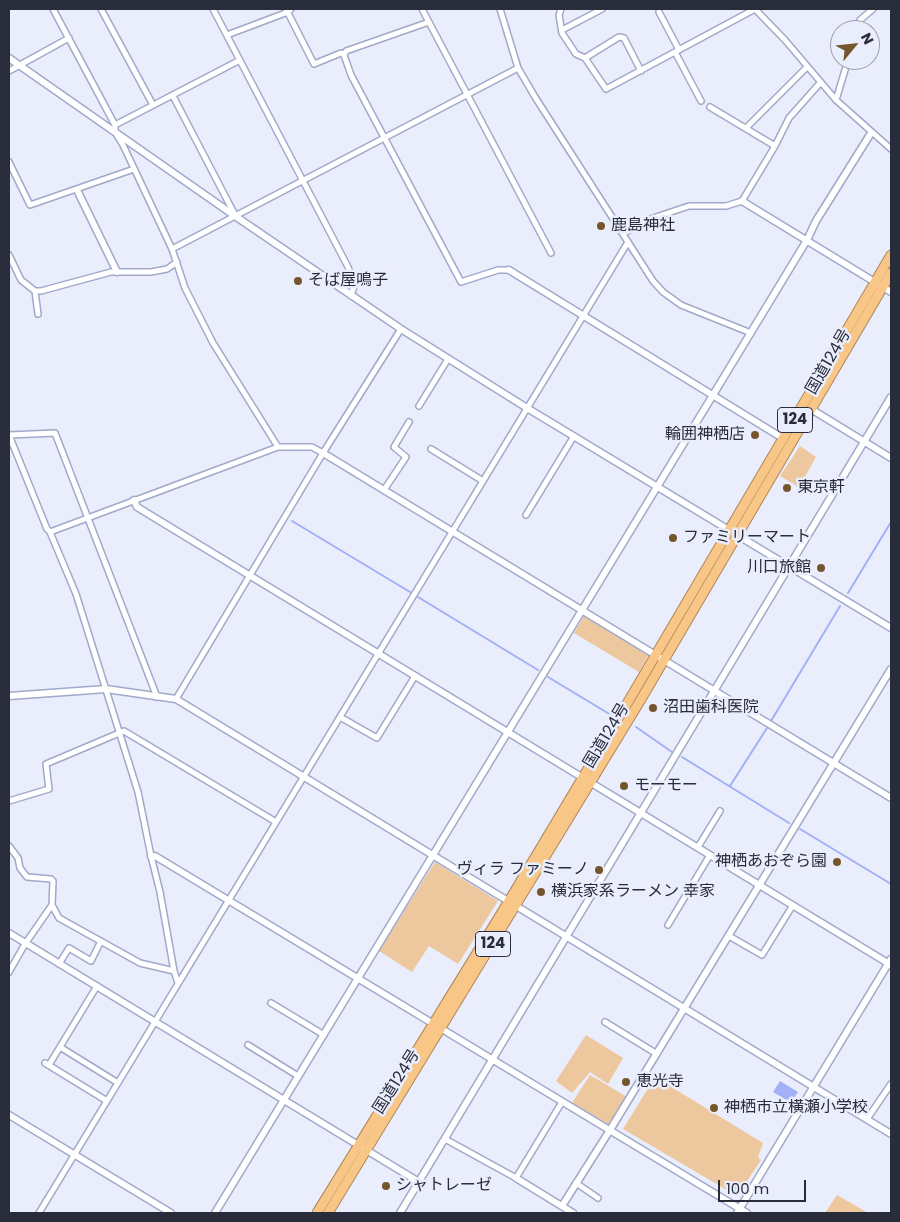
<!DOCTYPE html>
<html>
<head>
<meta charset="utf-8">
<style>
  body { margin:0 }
  #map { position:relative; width:900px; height:1222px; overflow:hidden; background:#eaedfc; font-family:Poppins,sans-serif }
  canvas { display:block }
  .frame { position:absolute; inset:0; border:10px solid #292c3a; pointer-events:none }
  .north { position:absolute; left:830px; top:20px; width:50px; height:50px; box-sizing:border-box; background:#eaedfc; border:1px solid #9da0ae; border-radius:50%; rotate:62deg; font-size:14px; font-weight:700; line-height:20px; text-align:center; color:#292c3a }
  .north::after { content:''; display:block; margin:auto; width:18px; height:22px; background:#75552b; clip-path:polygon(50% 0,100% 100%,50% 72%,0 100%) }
  .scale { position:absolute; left:718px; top:1180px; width:88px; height:22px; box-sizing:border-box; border:2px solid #292c3a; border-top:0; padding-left:6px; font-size:15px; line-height:18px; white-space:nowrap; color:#292c3a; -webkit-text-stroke:4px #eaedfc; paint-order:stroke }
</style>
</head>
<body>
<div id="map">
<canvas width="900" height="1222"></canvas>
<div class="frame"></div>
<div class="north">N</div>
<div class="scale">100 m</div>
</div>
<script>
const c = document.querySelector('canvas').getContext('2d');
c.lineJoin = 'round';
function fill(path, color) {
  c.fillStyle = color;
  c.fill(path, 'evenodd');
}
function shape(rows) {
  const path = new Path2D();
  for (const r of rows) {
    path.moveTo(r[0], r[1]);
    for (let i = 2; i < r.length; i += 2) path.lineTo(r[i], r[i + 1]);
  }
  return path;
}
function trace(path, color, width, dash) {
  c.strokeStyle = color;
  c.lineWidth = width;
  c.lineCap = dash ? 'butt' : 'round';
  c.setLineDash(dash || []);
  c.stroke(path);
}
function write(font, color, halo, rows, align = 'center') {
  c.font = font + ' Poppins,"Noto Sans JP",sans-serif';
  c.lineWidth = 5;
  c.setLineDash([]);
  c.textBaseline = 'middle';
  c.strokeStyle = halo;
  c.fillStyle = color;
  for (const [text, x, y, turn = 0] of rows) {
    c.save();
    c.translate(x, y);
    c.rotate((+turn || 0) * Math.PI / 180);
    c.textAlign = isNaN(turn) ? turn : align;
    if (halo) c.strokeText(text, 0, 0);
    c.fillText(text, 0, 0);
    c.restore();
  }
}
fill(shape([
  [800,446,816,457,799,487,780,476],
  [584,616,649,654,639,672,574,633],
  [435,862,498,901,458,964,429,946,412,972,379,951],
  [586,1035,623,1058,608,1084,590,1072,572,1093,556,1081],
  [590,1075,627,1097,611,1124,608,1124,572,1103],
  [655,1077,763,1143,758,1157,761,1160,737,1196,623,1129],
  [837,1195,868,1213,825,1213]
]), '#edc89e');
fill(shape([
  [780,1081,798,1092,791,1103,773,1092]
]), '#a1b0f7');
trace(shape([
  [292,521,410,592],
  [848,593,891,522],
  [418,597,538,670],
  [548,677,611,715],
  [771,721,840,606],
  [636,727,672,752],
  [682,757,789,823],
  [730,786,767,728],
  [800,829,891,884]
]), '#a1b0f7', 2);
const minor = shape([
  [53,9,115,125,115,132,123,145,172,249,185,288,213,343,278,447],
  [101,9,153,105],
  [213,9,347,265,355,283,351,296],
  [286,9,314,64,341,53,344,55],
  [422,9,551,253],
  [500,9,518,68,535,97,653,281,663,292,681,305,751,333],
  [561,9,559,15,562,33,576,54,585,58,606,89,755,9],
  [755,9,785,40,836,100,891,149],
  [659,12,679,50],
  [429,22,346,51,344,55,351,75,461,282,498,270,509,270],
  [562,30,602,9],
  [857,30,860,20,873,9],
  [227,35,288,12,291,9],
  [675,52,701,101],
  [585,58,619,37,624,38,641,71],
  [9,71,69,38],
  [173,96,235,215],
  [836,100,848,60],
  [710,107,775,146],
  [115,125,240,60],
  [746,128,807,67],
  [9,162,30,205,134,169],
  [624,233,650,219,689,206,726,206,742,201,775,146,789,118,820,83],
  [172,249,518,68],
  [9,255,21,280,35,291,41,291,111,272,151,272,167,269,177,262],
  [35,291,38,314],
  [419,406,448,359],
  [431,449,483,481],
  [384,490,406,457,394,447,409,422],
  [526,515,574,436],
  [50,532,47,529,9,435,55,433,157,697],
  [176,699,323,453,401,329],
  [340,717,377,738,415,676],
  [9,801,49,789,46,764,124,731,276,822],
  [9,846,18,858,20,868,27,877,51,879,53,881,52,905,59,918,140,963,174,971],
  [698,847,720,811],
  [668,925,710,855],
  [729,936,762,955,793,905],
  [59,964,69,948,91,961,101,941],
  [9,972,25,944,52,905],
  [178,983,174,971,160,892,151,856,138,792,76,594,50,532,278,447,312,447,323,453],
  [271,1003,324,1035],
  [605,1022,657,1054],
  [248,1045,298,1076],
  [60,1047,118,1083],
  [45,1063,107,1101],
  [49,1065,97,986],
  [867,1119,891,1084],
  [445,1139,516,1178,562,1102],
  [576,1183,598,1198],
  [39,1213,628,242]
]);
const tertiary = shape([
  [9,58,235,216,401,329,527,408,891,628],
  [77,190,117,272],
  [742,201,891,292],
  [509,270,784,439],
  [811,409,891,458],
  [323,453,891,798],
  [134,500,137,507,891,965],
  [9,696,106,689,176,699,891,1134],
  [151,856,155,856,747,1213],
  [9,933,419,1182],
  [9,1115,171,1213],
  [516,1178,573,1213],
  [562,1206,610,1130,891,669],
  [215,1213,713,395,807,240,816,221,871,133],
  [400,1213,891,397],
  [737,1213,891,959]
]);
const trunk = shape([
  [317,1213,509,901,628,702,891,255],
  [328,1213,640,701,891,273]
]);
trace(minor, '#a1a9cb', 8);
trace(tertiary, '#a1a9cb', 9);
trace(trunk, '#af8759', 11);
trace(minor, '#fff', 5);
trace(tertiary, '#fff', 6);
trace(trunk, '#f8c687', 9);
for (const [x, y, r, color] of [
  [601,226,5,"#75552b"],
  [298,281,5,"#75552b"],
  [755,435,5,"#75552b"],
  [787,488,5,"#75552b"],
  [673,538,5,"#75552b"],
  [821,568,5,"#75552b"],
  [653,708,5,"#75552b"],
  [624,786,5,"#75552b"],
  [837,862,5,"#75552b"],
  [599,870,5,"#75552b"],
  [541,892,5,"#75552b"],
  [626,1082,5,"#75552b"],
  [714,1108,5,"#75552b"],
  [386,1186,5,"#75552b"]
]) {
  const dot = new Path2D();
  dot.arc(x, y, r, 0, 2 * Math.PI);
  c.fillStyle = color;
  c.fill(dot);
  trace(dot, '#eaedfc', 2);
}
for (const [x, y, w] of [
  [795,420,35],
  [493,944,35]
]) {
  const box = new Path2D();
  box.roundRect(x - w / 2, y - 12.5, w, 25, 4);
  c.fillStyle = '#eaedfc';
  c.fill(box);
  trace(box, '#292c3a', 1);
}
write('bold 15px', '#292c3a', null, [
  ["124",795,420],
  ["124",493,944]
]);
write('16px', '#292c3a', '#eaedfc', [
  ["鹿島神社",611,226],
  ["そば屋鳴子",308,281],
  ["輪囲神栖店",745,435,"right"],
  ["東京軒",797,488],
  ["ファミリーマート",683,538],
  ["川口旅館",811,568,"right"],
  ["沼田歯科医院",663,708],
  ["モーモー",634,786],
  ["神栖あおぞら園",827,862,"right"],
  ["ヴィラ ファミーノ",589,870,"right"],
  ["横浜家系ラーメン 幸家",551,892],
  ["恵光寺",636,1082],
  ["神栖市立横瀬小学校",724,1108],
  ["シャトレーゼ",396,1186]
], 'left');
write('16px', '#292c3a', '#eaedfc', [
  ["国道124号",829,362,-60],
  ["国道124号",607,736,-59],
  ["国道124号",397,1082,-58]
]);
</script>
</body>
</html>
